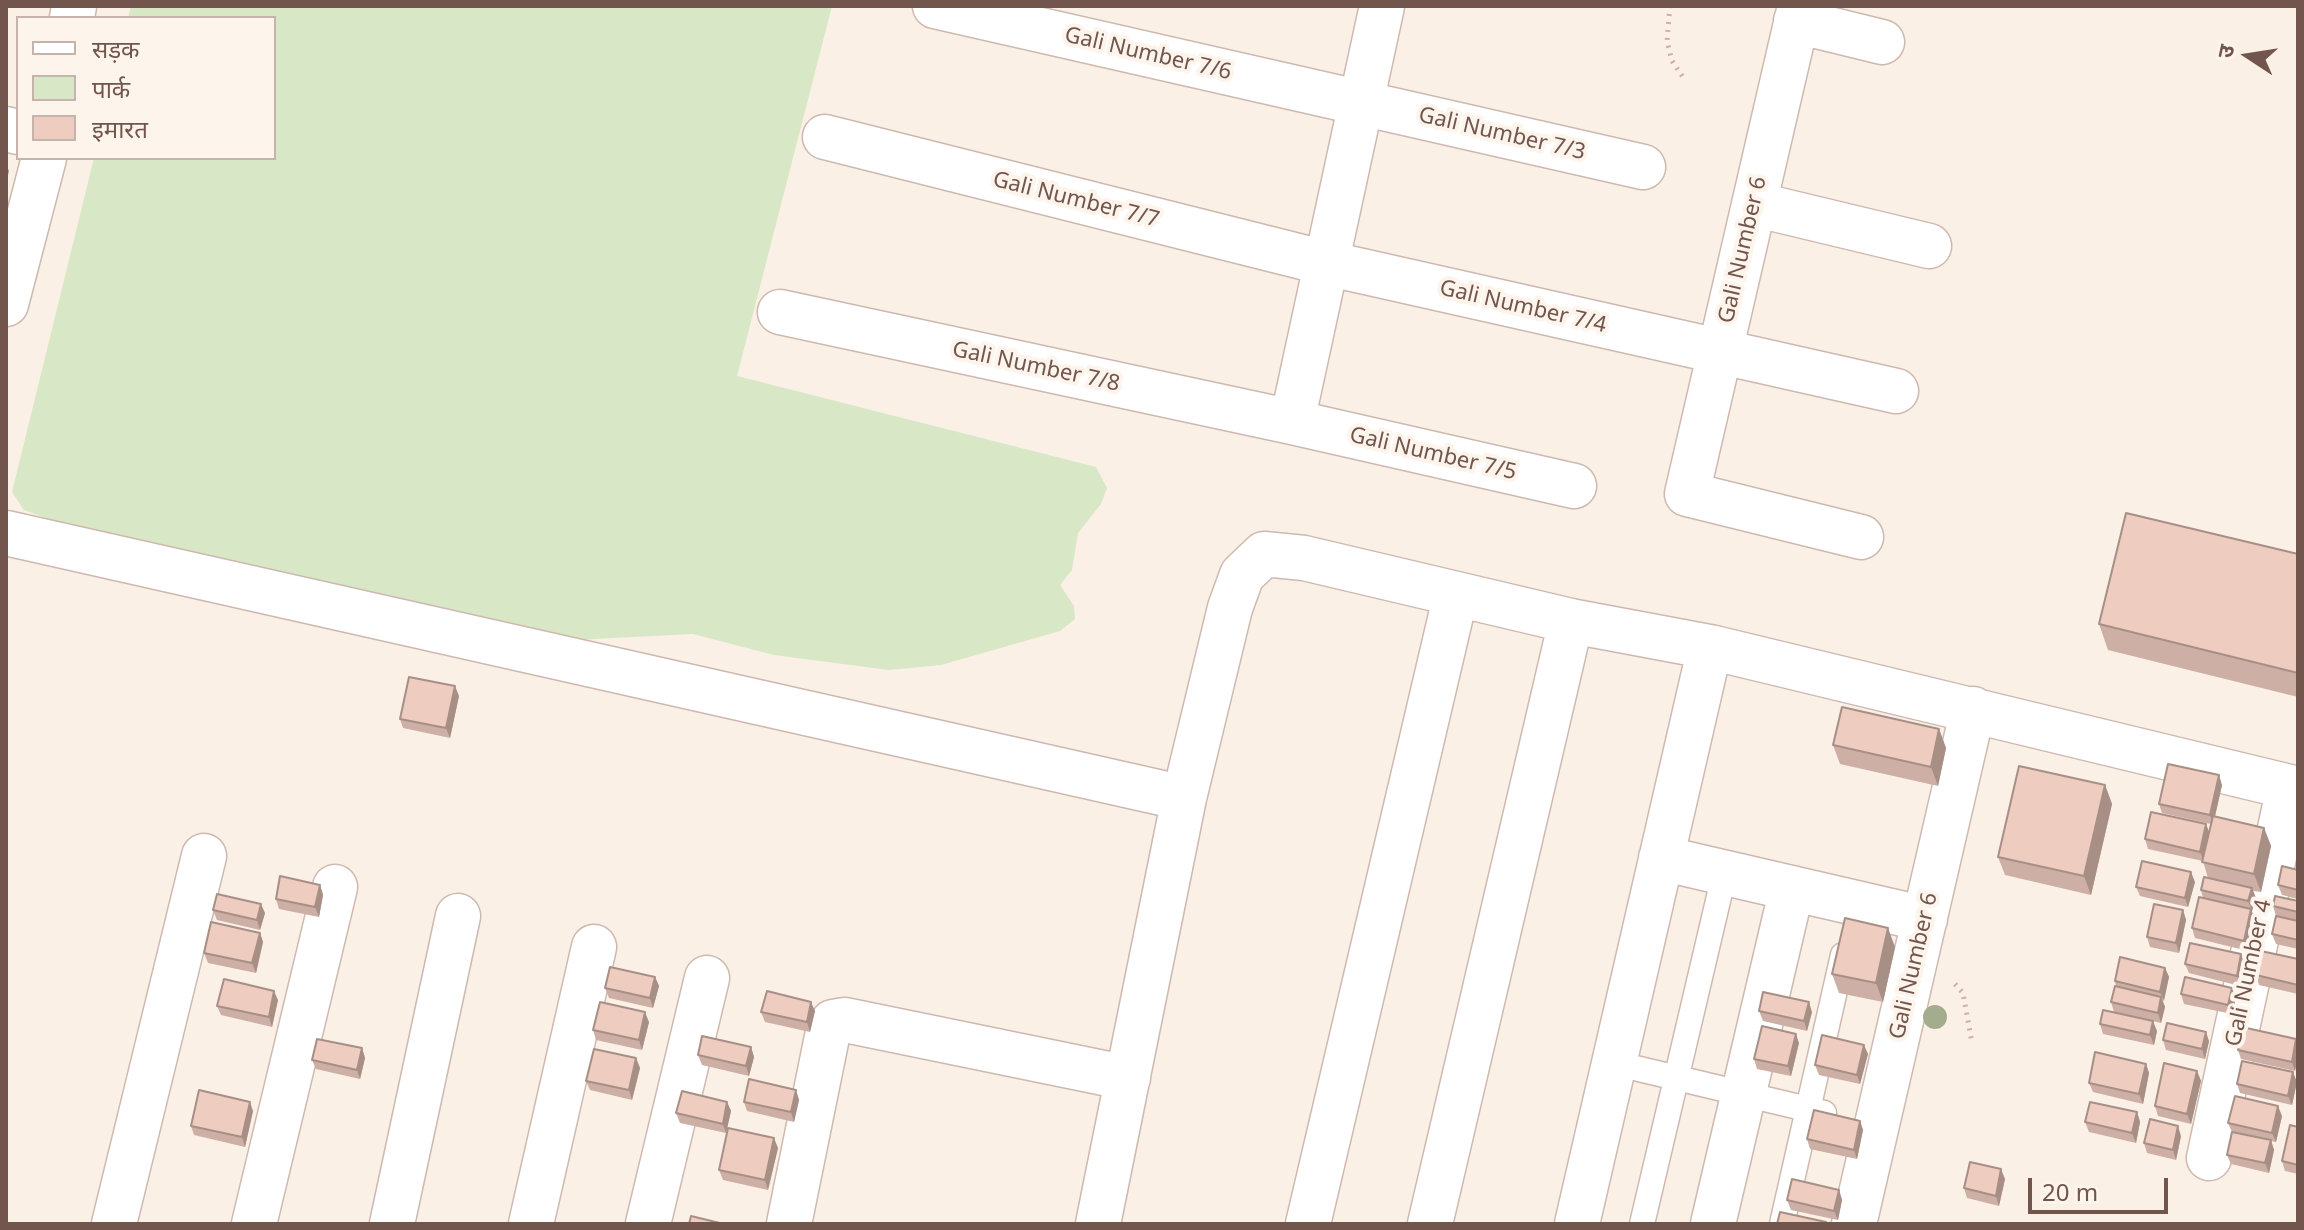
<!DOCTYPE html>
<html>
<head>
<meta charset="utf-8">
<style>
  body { margin:0 }
  #map { position:relative; width:2304px; height:1230px; overflow:hidden; background:#faf0e6; font-family:"Noto Sans","Noto Sans Devanagari",sans-serif }
  canvas { display:block }
  .frame { position:absolute; inset:0; border:8px solid #72554d; pointer-events:none }
  .legend { position:absolute; left:16px; top:16px; width:260px; height:144px; box-sizing:border-box; background:#fdf4ec; border:2px solid #c5b4ac; margin:0; padding:10px 14px; list-style:none; font-size:24px; color:#72554d }
  .legend li { display:flex; align-items:center; gap:16px; height:40px }
  .legend b { width:40px; border:2px solid #c5b4ac }
  .north { position:absolute; left:2208px; top:16px; width:80px; height:80px; -webkit-text-stroke:6px #fdf4ec; paint-order:stroke; rotate:282deg; font-size:22px; font-weight:700; line-height:32px; text-align:center; color:#72554d }
  .north::after { content:''; display:block; margin:auto; width:28px; height:36px; background:#72554d; clip-path:polygon(50% 0,100% 100%,50% 72%,0 100%) }
  .scale { position:absolute; left:2028px; top:1178px; width:140px; height:36px; box-sizing:border-box; border:4px solid #72554d; border-top:0; padding-left:10px; font-size:24px; line-height:28px; white-space:nowrap; color:#72554d; -webkit-text-stroke:6px #fdf4ec; paint-order:stroke }
</style>
</head>
<body>
<div id="map">
<canvas width="2304" height="1230"></canvas>
<div class="frame"></div>
<ul class="legend">
<li><b style="height:10px;background:#fff"></b>सड़क</li>
<li><b style="height:22px;background:#d8e7c6"></b>पार्क</li>
<li><b style="height:22px;background:#eeccc0"></b>इमारत</li>
</ul>
<div class="north">उ</div>
<div class="scale">20 m</div>
</div>
<script>
const c = document.querySelector('canvas').getContext('2d');
c.lineJoin = 'round';
function fill(path, color) {
  c.fillStyle = color;
  c.fill(path, 'evenodd');
}
function shape(rows) {
  const path = new Path2D();
  for (const r of rows) {
    path.moveTo(r[0], r[1]);
    for (let i = 2; i < r.length; i += 2) path.lineTo(r[i], r[i + 1]);
  }
  return path;
}
function trace(path, color, width, dash) {
  c.strokeStyle = color;
  c.lineWidth = width;
  c.lineCap = dash ? 'butt' : 'round';
  c.setLineDash(dash || []);
  c.stroke(path);
}
function write(font, color, halo, rows, align = 'center') {
  c.font = font + ' "Noto Sans",sans-serif';
  c.lineWidth = 8;
  c.setLineDash([]);
  c.textBaseline = 'middle';
  c.strokeStyle = halo;
  c.fillStyle = color;
  for (const [text, x, y, turn = 0] of rows) {
    c.save();
    c.translate(x, y);
    c.rotate((+turn || 0) * Math.PI / 180);
    c.textAlign = isNaN(turn) ? turn : align;
    if (halo) c.strokeText(text, 0, 0);
    c.fillText(text, 0, 0);
    c.restore();
  }
}
fill(shape([
  [131,6,832,6,737,376,1096,467,1107,488,1101,504,1078,533,1072,570,1060,585,1074,606,1075,619,1060,631,941,665,889,670,774,655,693,634,574,640,60,523,24,510,12,492,94,158,274,158,274,18,128,18]
]), '#d8e7c6');
const service = shape([
  [1614,1063,1824,1113],
  [1642,1224,1725,871],
  [1782,1224,1843,955]
]);
const minor = shape([
  [935,6,1643,167],
  [1800,6,1687,494,1861,537],
  [72,18,74,6],
  [1796,21,1882,42],
  [6,129,18,132],
  [825,137,1326,263,1896,391],
  [1754,204,1929,246],
  [6,304,44,158],
  [780,312,1292,422,1574,486],
  [1292,422,1382,6],
  [6,533,1184,798],
  [1661,858,1925,919],
  [2209,1158,2289,787],
  [114,1224,204,856],
  [254,1224,335,887],
  [392,1224,458,916],
  [531,1224,594,947],
  [648,1224,707,978],
  [789,1224,828,1032,833,1022,845,1020,1128,1078],
  [1098,1224,1184,798,1230,608,1242,575,1264,554,1304,558,1571,621,1710,647,2298,789],
  [1308,1224,1456,594],
  [1430,1224,1571,621],
  [1577,1224,1710,647],
  [1713,1224,1792,888],
  [1854,1224,1973,709]
]);
trace(service, '#cdb9b0', 27);
trace(minor, '#cdb9b0', 47);
trace(shape([
  [1670,6,1667,41,1672,61,1685,80],
  [1955,984,1963,993,1972,1043]
]), '#d2afa3', 5, [2, 6]);
trace(service, '#fff', 24);
trace(minor, '#fff', 44);
c.fillStyle = '#a3ad8e';
for (const [x, y] of [
  [1935,1017]
]) {
  c.beginPath();
  c.arc(x, y, 12, 0, 2 * Math.PI);
  c.fill();
}
fill(shape([
  [2298,554,2298,697,2108,650,2099,624],
  [459,696,450,738,403,728,400,719],
  [1939,729,1946,748,1938,786,1840,764,1833,745],
  [2105,785,2112,804,2091,895,2005,875,1998,857],
  [2222,785,2215,816,2264,828,2271,846,2261,892,2253,891,2256,898,2252,911,2254,918,2248,951,2195,938,2192,928,2203,898,2201,890,2208,878,2203,861,2148,849,2145,839,2206,824,2209,833,2211,824,2162,813,2159,804],
  [2298,870,2298,899,2282,895,2278,885],
  [2195,882,2188,907,2140,896,2136,887],
  [320,885,323,895,319,917,279,909,276,899],
  [2298,901,2298,921,2276,916,2273,906],
  [213,910,265,913,260,930,217,920],
  [2183,910,2186,920,2179,953,2150,947,2147,937],
  [2298,921,2298,949,2276,944,2272,934],
  [260,933,263,942,256,973,208,963,204,953],
  [1895,947,1883,1002,1839,993,1832,974],
  [2241,954,2245,964,2240,986,2189,973,2185,964],
  [2298,959,2298,994,2259,985,2256,975],
  [2165,968,2169,977,2163,1001,2165,1007,2161,1023,2114,1012,2111,1002,2116,987,2115,981],
  [655,977,659,986,653,1008,609,998,605,988],
  [2181,994,2236,998,2232,1014,2184,1004],
  [278,1000,272,1027,221,1015,217,1006],
  [815,1011,810,1032,765,1022,761,1012],
  [1759,1011,1812,1012,1807,1031,1763,1021],
  [649,1022,642,1050,596,1040,593,1030],
  [2100,1024,2157,1031,2154,1045,2103,1034],
  [2296,1039,2298,1043,2298,1057,2295,1071,2241,1059,2238,1050],
  [2163,1040,2209,1041,2205,1059,2166,1050],
  [1799,1043,1791,1076,1757,1069,1754,1059],
  [751,1047,754,1057,749,1076,702,1065,698,1055],
  [362,1048,365,1058,360,1079,316,1069,312,1060],
  [1868,1054,1860,1084,1819,1075,1815,1065],
  [636,1058,640,1068,632,1100,590,1090,586,1081],
  [2146,1064,2149,1073,2143,1104,2093,1092,2089,1083],
  [2197,1071,2201,1081,2191,1124,2158,1116,2155,1106],
  [2297,1082,2292,1105,2240,1093,2237,1084],
  [796,1090,799,1100,794,1122,747,1111,744,1102],
  [727,1102,731,1111,726,1133,680,1123,676,1113],
  [253,1111,245,1147,194,1135,191,1126],
  [2137,1112,2140,1122,2136,1143,2089,1132,2085,1122],
  [2282,1116,2276,1142,2271,1141,2274,1150,2269,1173,2231,1164,2227,1155,2232,1132,2228,1123],
  [1860,1121,1863,1130,1857,1159,1810,1149,1807,1139],
  [2298,1127,2298,1174,2285,1171,2282,1161],
  [2181,1136,2176,1160,2147,1153,2144,1143],
  [778,1148,768,1190,723,1180,719,1170],
  [2005,1179,1999,1206,1967,1198,1964,1188],
  [1839,1190,1842,1200,1838,1220,1791,1210,1787,1200]
]), '#cdafa5');
fill(shape([
  [6,164,9,171,6,184],
  [455,686,459,696,450,738,446,728],
  [1939,729,1946,748,1938,786,1931,767],
  [2219,775,2222,785,2213,825,2210,815],
  [2105,785,2112,804,2091,895,2084,876],
  [2206,824,2210,834,2204,861,2200,852],
  [2264,828,2271,846,2261,892,2254,874],
  [2191,872,2195,882,2188,907,2185,898],
  [320,885,323,895,319,917,315,907],
  [2252,888,2256,898,2252,911,2248,901],
  [261,904,265,913,260,930,257,920],
  [2251,909,2254,918,2248,951,2244,941],
  [2183,910,2186,920,2179,953,2176,943],
  [1888,928,1895,947,1883,1002,1876,983],
  [260,933,263,942,256,973,252,963],
  [2241,954,2245,964,2240,986,2237,976],
  [2165,968,2169,977,2164,1001,2160,992],
  [655,977,659,986,653,1008,650,998],
  [2232,988,2236,998,2232,1014,2228,1005],
  [274,991,278,1000,272,1027,269,1017],
  [2161,997,2165,1007,2161,1023,2158,1013],
  [811,1002,815,1011,810,1032,807,1022],
  [1809,1002,1812,1012,1807,1031,1804,1021],
  [645,1012,649,1022,642,1050,639,1040],
  [2153,1021,2157,1031,2154,1045,2150,1035],
  [2206,1032,2209,1041,2205,1059,2202,1049],
  [1796,1034,1799,1043,1791,1076,1788,1066],
  [2296,1039,2298,1043,2298,1057,2295,1071,2292,1062],
  [1864,1045,1868,1054,1860,1084,1857,1075],
  [751,1047,754,1057,749,1076,746,1066],
  [362,1048,365,1058,360,1079,357,1070],
  [636,1058,640,1068,632,1100,629,1090],
  [2146,1064,2149,1073,2143,1104,2139,1094],
  [2197,1071,2201,1081,2191,1124,2187,1114],
  [2293,1072,2297,1082,2292,1105,2288,1096],
  [796,1090,799,1100,794,1122,791,1112],
  [250,1102,253,1111,245,1147,242,1137],
  [727,1102,731,1111,726,1133,723,1124],
  [2278,1106,2282,1116,2276,1142,2272,1133],
  [2137,1112,2140,1122,2136,1143,2132,1133],
  [1860,1121,1863,1130,1857,1159,1854,1150],
  [2178,1126,2181,1136,2176,1160,2173,1150],
  [774,1138,778,1148,768,1190,765,1180],
  [2271,1140,2274,1150,2269,1173,2265,1163],
  [2001,1169,2005,1179,1999,1206,1996,1196],
  [1839,1190,1842,1200,1838,1220,1834,1211]
]), '#a78f86');
const building = shape([
  [2126,513,2298,554,2298,673,2099,624,2126,513],
  [409,677,455,686,446,728,400,719,409,677],
  [1842,707,1939,729,1931,767,1833,745,1842,707],
  [2168,764,2219,775,2210,815,2159,804,2168,764],
  [2019,766,2105,785,2084,876,1998,857,2019,766],
  [2151,812,2206,824,2200,852,2145,839,2151,812],
  [2213,816,2264,828,2254,874,2202,862,2213,816],
  [2142,861,2191,872,2185,898,2136,887,2142,861],
  [2282,866,2298,870,2298,890,2278,885,2282,866],
  [280,876,320,885,315,907,276,899,280,876],
  [2204,877,2252,888,2248,901,2201,890,2204,877],
  [217,894,261,904,257,920,213,910,217,894],
  [2275,896,2298,901,2298,912,2273,906,2275,896],
  [2199,897,2251,909,2244,941,2192,928,2199,897],
  [2154,904,2183,910,2176,943,2147,937,2154,904],
  [2276,916,2298,921,2298,940,2272,934,2276,916],
  [1845,918,1888,928,1876,983,1832,974,1845,918],
  [211,922,260,933,252,963,204,953,211,922],
  [2190,943,2241,954,2237,976,2185,964,2190,943],
  [2261,951,2298,959,2298,985,2256,975,2261,951],
  [2120,957,2165,968,2160,992,2115,981,2120,957],
  [610,967,655,977,650,998,605,988,610,967],
  [2185,977,2232,988,2228,1005,2181,994,2185,977],
  [224,979,274,991,269,1017,217,1006,224,979],
  [2115,986,2161,997,2158,1013,2111,1002,2115,986],
  [767,991,811,1002,807,1022,761,1012,767,991],
  [1763,992,1809,1002,1804,1021,1759,1011,1763,992],
  [600,1002,645,1012,639,1040,593,1030,600,1002],
  [2103,1010,2153,1021,2150,1035,2100,1024,2103,1010],
  [2167,1023,2206,1032,2202,1049,2163,1040,2167,1023],
  [1762,1026,1796,1034,1788,1066,1754,1059,1762,1026],
  [2242,1027,2296,1039,2292,1062,2238,1050,2242,1027],
  [1822,1035,1864,1045,1857,1075,1815,1065,1822,1035],
  [702,1036,751,1047,746,1066,698,1055,702,1036],
  [317,1039,362,1048,357,1070,312,1060,317,1039],
  [594,1049,636,1058,629,1090,586,1081,594,1049],
  [2095,1052,2146,1064,2139,1094,2089,1083,2095,1052],
  [2242,1061,2293,1072,2288,1096,2237,1084,2242,1061],
  [2164,1063,2197,1071,2187,1114,2155,1106,2164,1063],
  [749,1079,796,1090,791,1112,744,1102,749,1079],
  [199,1090,250,1102,242,1137,191,1126,199,1090],
  [682,1091,727,1102,723,1124,676,1113,682,1091],
  [2235,1096,2278,1106,2272,1133,2228,1123,2235,1096],
  [2090,1102,2137,1112,2132,1133,2085,1122,2090,1102],
  [1814,1110,1860,1121,1854,1150,1807,1139,1814,1110],
  [2150,1119,2178,1126,2173,1150,2144,1143,2150,1119],
  [2290,1125,2298,1127,2298,1165,2282,1161,2290,1125],
  [728,1128,774,1138,765,1180,719,1170,728,1128],
  [2232,1132,2271,1140,2265,1163,2227,1155,2232,1132],
  [1970,1162,2001,1169,1996,1196,1964,1188,1970,1162],
  [1792,1179,1839,1190,1834,1211,1787,1200,1792,1179],
  [1780,1212,1826,1222,1826,1224,1777,1224,1780,1212],
  [691,1216,724,1224,689,1224,691,1216]
]);
fill(building, '#eeccc0');
trace(building, '#a78f86', 2);
write('22px', '#72554d', '#fdf4ec', [
  ["Gali Number 7/6",1148,54,13],
  ["Gali Number 7/3",1502,134,13],
  ["Gali Number 7/7",1076,200,14],
  ["Gali Number 6",1743,250,-77],
  ["Gali Number 7/4",1523,307,13],
  ["Gali Number 7/8",1036,367,12],
  ["Gali Number 7/5",1433,454,13],
  ["Gali Number 6",1914,966,-77],
  ["Gali Number 4",2249,973,-78]
]);
</script>
</body>
</html>
